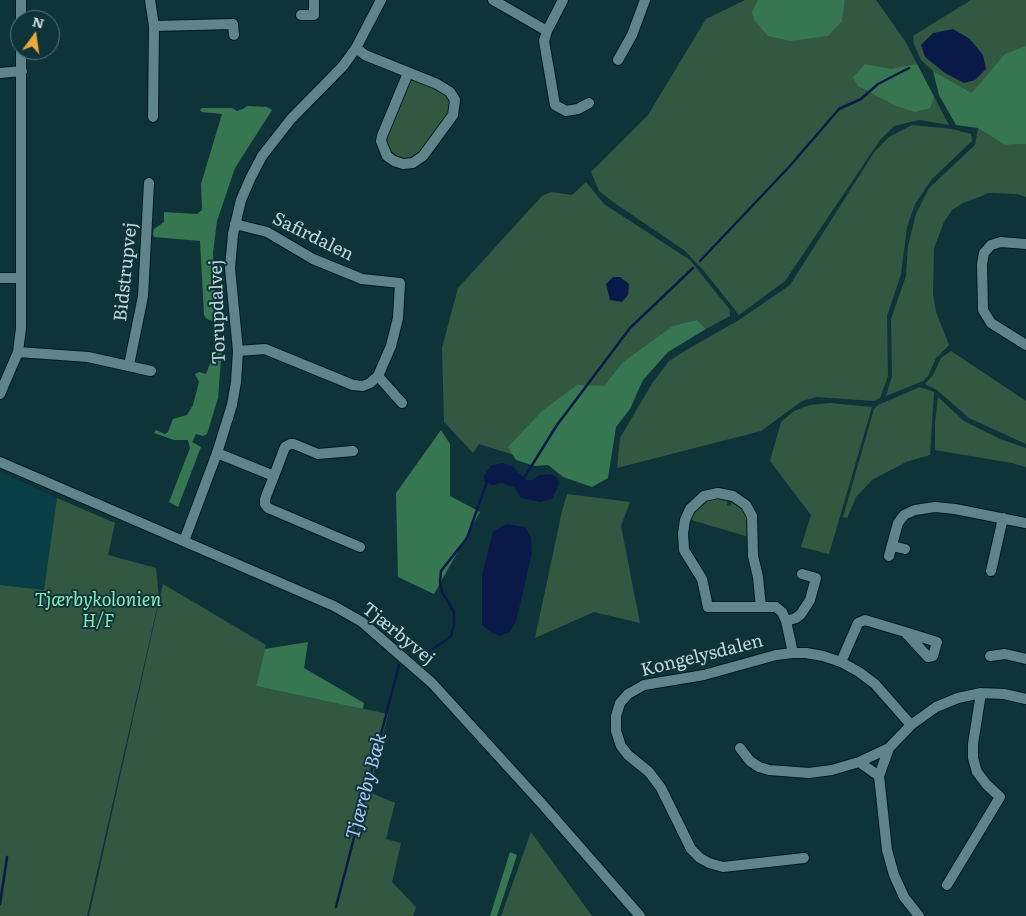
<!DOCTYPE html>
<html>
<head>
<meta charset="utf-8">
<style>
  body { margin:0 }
  #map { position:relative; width:1026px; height:916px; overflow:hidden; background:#0e343a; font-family:Literata,serif }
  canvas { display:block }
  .north { position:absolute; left:10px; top:10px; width:50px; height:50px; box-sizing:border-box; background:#0e343a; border:1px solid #56757a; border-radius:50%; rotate:14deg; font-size:14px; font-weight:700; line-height:20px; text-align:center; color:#c2d6da }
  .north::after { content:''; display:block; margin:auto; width:18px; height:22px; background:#eca93a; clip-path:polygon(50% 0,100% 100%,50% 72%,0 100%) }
</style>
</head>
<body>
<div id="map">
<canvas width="1026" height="916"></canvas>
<div class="north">N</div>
</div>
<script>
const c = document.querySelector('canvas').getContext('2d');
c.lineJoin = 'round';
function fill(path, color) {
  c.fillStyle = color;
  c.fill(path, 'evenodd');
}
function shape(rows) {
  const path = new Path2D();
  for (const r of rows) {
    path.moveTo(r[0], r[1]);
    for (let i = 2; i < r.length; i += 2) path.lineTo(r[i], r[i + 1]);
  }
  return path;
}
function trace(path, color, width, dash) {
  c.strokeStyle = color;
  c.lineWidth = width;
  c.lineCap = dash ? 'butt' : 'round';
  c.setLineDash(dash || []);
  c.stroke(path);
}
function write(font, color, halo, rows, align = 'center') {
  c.font = font + ' Literata,serif';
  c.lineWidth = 4;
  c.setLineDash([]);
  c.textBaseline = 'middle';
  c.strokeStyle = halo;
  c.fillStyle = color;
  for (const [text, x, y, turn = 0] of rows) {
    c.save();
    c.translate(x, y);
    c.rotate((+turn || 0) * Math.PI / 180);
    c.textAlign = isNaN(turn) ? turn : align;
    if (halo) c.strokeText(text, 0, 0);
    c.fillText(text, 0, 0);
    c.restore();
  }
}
fill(shape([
  [0,472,57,498,44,590,0,585]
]), '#0a3e47');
fill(shape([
  [745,0,758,0,752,11,842,21,845,0,876,0,905,41,949,125,919,120,894,126,880,140,785,281,739,315,704,271,684,250,616,204,599,191,591,172,648,115,706,19],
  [971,0,1026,0,1026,75,972,93,933,71,921,60,914,44,913,36],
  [415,80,441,90,449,98,451,103,450,112,423,151,408,160,390,154,385,144,386,133,409,82],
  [912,125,952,129,971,134,972,141,932,179,915,204,907,227,901,274,887,316,888,376,880,398,874,401,817,397,802,401,761,431,617,468,620,438,653,382,669,361,688,349,739,320,790,285,875,151,889,137],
  [978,128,1005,145,1026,144,1026,197,1017,194,989,193,963,203,952,210,944,222,934,248,933,293,936,312,949,345,936,358,928,376,923,381,886,396,892,376,891,319,906,276,908,246,916,214,929,188,975,145],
  [586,182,604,204,690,260,730,310,730,316,706,329,697,320,622,363,604,386,530,460,479,444,473,453,444,422,442,348,458,288,542,196,551,192,572,195],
  [951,351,1026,401,1026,444,969,418,937,390,925,384,933,375,941,358],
  [920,387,934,392,930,455,906,462,872,480,856,497,847,518,843,517,874,409,878,405],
  [938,397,964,421,1000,439,1026,448,1026,467,1012,463,935,450,935,423],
  [830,403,872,407,829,554,801,547,811,515,770,461,781,422,794,411,810,405],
  [567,494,630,502,621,526,640,623,594,612,535,638,562,511],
  [711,497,728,498,727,505,730,506,732,500,744,509,748,516,749,537,688,519,696,507],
  [57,498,115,523,108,555,156,568,159,599,87,916,0,916,0,585,44,590],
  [163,584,266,645,256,686,388,714,369,792,395,803,386,839,401,843,392,882,416,907,413,916,89,916],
  [531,832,592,916,501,916]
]), '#335842');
fill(shape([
  [758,0,845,0,842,21,828,36,790,41,768,36,754,20,752,11],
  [1026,46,1026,144,1005,145,978,128,956,125,939,95,933,71,972,93,1005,54],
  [865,64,891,69,917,64,934,97,930,108,915,112,896,106,858,86,853,77],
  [247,106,267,107,272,110,235,168,217,221,213,253,217,315,212,321,207,319,204,315,200,241,154,237,153,234,154,229,164,222,164,212,197,214,202,210,201,184,222,114,202,112,200,110,202,108,232,108,237,111,243,109],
  [697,320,706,329,668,352,643,380,630,409,616,427,608,478,592,487,563,477,548,465,535,466,516,460,508,447,542,411,577,385,604,386,622,363,673,326],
  [217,346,222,347,218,398,207,434,203,436,196,434,192,442,201,447,178,507,169,502,190,448,188,440,174,440,154,433,156,430,165,434,168,432,173,419,187,415,193,405,199,382,195,374,199,372,206,374],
  [441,430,450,444,450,496,480,512,434,594,398,577,396,493],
  [308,642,304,668,364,703,363,709,256,686,265,649],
  [510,852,517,855,497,916,490,916]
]), '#367752');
fill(shape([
  [953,29,970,39,983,55,986,69,975,80,964,83,945,73,925,57,921,45,933,33],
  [613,277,620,277,629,284,628,295,622,302,610,300,606,284],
  [503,463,513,467,526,480,532,480,539,475,550,474,557,477,559,484,552,499,540,502,521,498,515,488,502,483,492,485,484,481,484,475,492,465],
  [506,524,525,527,531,537,532,553,516,622,510,632,500,636,492,633,482,625,482,574,493,532]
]), '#0a1a48');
trace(shape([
  [700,261,789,167,839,109,861,99,878,84,909,68],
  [524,478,557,425,630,328,693,268],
  [419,657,436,647,451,636,454,625,454,612,442,592,440,582,441,571,467,538,487,482],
  [0,904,7,857],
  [336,907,399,665]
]), '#0a1a48', 2.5);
const minor = shape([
  [21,0,21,20],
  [150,0,154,26,153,117],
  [493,0,547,31],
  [563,0,547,31,544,41,555,105,566,111,578,109,589,103],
  [301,15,314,15,314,0],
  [154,26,233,24,234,35],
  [356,48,365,55,437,84,450,92,455,100,453,115,423,156,413,163,403,164,394,161,387,156,381,141,382,136,408,73],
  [618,60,632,35,645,0],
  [0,73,22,71],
  [235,224,267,232,313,259,362,279,400,283,398,318,391,346,378,376,370,383,363,386,353,385,265,349,238,351],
  [1026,244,1001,242,991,245,984,253,982,264,983,310,991,323,1026,345],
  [0,278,21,278],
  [18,352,88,357,151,371],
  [129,365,143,296,149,183],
  [378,376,402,403],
  [0,394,18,352,21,328,21,50],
  [217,453,274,476,265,499,265,504,268,508,360,547],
  [274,476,285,447,290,444,294,444,318,454,353,451],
  [892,546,905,549],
  [889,556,898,523,904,515,915,510,935,507,955,509,1026,523],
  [991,571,1003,518],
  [761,607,708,607,702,579,684,550,683,533,685,520,690,509,704,496,718,493,733,496,746,505,752,516,753,556,758,577,761,607,776,607,782,612,786,621,793,653],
  [786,621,796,618,801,614,810,600,816,578,802,574],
  [990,656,1005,654,1026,659],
  [841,662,858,623,865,620,905,632,937,642,933,656,928,657,905,632],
  [740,748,750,761,759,767,769,770,809,773,832,770,859,762,889,748,911,725,936,707,958,698,981,693,1004,694,1026,699],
  [889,748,879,776,887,850,894,875,904,897,919,916],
  [859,762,879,776],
  [804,858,723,867,709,863,700,858,691,849,661,788,649,772,628,755,621,746,616,731,616,716,620,703,628,694,644,685,704,675,776,655,793,653,806,653,823,656,841,662,859,672,875,684,911,725],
  [947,885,1000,797,987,785,977,772,973,758,973,744,981,693]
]);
const tertiary = shape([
  [0,462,334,606,362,622,432,683,543,805,640,916],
  [184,541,217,453,232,405,236,382,238,351,230,268,233,234,241,200,251,177,262,156,291,119,343,66,356,48,381,0]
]);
trace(minor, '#001a1f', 12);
trace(tertiary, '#001a1f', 12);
trace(minor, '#5f848c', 10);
trace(tertiary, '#5f848c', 10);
write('18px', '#c2d6da', '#0e343a', [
  ["Safirdalen",313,237,26],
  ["Bidstrupvej",126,272,-84],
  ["Torupdalvej",218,312,-92],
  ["Tjærbyvej",398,634,39],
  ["Kongelysdalen",702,656,-14]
]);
write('italic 18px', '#8deab2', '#0e343a', [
  ["Tjærbykolonien",98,601],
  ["H/F",98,622]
]);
write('italic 19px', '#afc5f5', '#0e343a', [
  ["Tjæreby Bæk",367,786,-75]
]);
</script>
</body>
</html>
